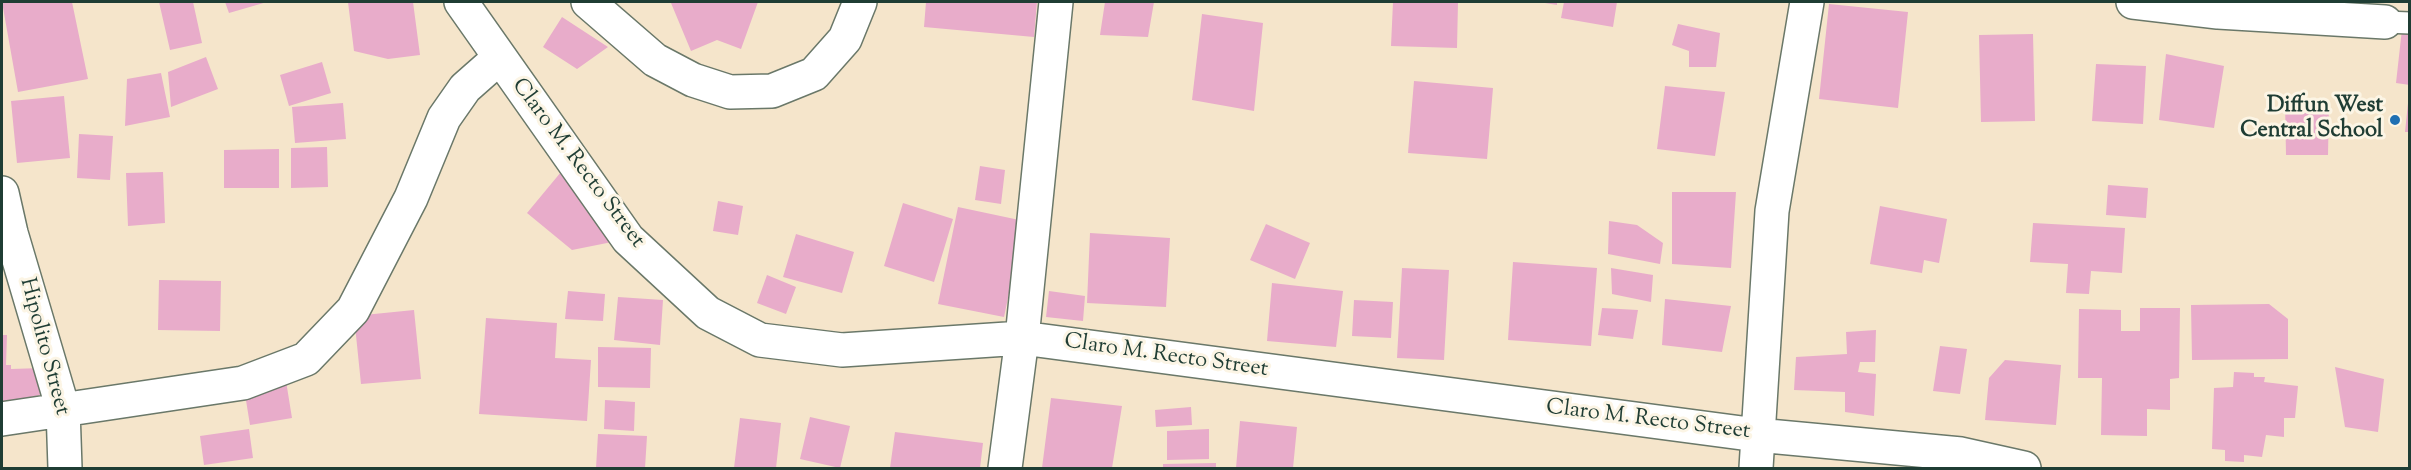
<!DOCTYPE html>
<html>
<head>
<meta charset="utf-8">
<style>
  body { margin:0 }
  #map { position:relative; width:2411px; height:470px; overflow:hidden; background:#f5e5cb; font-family:"Sorts Mill Goudy",serif }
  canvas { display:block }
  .frame { position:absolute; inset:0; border:3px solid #1f3d34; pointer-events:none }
</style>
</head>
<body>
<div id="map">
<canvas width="2411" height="470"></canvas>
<div class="frame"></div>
</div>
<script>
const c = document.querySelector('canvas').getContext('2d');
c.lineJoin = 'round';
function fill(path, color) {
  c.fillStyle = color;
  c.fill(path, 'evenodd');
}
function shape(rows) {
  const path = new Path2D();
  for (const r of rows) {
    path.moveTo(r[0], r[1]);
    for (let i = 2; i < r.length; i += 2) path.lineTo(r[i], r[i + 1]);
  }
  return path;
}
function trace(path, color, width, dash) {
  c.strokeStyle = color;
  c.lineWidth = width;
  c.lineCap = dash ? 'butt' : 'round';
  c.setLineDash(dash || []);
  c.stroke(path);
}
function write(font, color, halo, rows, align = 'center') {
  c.font = font + ' "Sorts Mill Goudy",serif';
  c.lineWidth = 6;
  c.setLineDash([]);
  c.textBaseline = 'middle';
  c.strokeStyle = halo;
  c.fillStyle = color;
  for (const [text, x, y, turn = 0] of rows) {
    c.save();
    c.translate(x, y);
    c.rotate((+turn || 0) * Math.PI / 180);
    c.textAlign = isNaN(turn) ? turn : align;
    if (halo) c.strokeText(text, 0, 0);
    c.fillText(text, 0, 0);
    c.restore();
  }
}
fill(shape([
  [2,2,72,2,88,79,18,92],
  [159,2,193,2,202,43,170,50],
  [225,2,267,2,229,13],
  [348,2,413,2,420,55,388,59,354,51],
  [676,2,758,2,741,49,717,40,691,51,671,3],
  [926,2,1037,2,1034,37,924,27],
  [1105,2,1154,2,1148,37,1100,35],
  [1393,2,1458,2,1457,48,1391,46],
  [1539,2,1557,2,1557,5],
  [1564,2,1617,2,1613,27,1561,18],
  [1829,4,1908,12,1898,108,1819,99],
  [1202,14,1263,23,1254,111,1192,100],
  [562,17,608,47,577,69,543,47],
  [1678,24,1720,33,1716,67,1689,67,1689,51,1672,45],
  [2402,29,2410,31,2410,85,2396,83],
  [2033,34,2035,121,1981,122,1979,35],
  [2166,54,2224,66,2214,128,2159,120],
  [206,57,218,89,171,107,168,72],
  [322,62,331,93,289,106,280,75],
  [2096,64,2146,66,2143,124,2092,121],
  [161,73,170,117,125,126,127,79],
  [1414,81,1493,88,1487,159,1408,153],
  [1665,86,1725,92,1715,156,1657,149],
  [64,96,70,158,17,163,11,101],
  [2285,101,2329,102,2328,155,2286,155],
  [343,103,346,139,295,143,292,107],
  [2408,103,2410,103,2410,132,2405,132],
  [79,134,113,136,110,180,77,178],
  [327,147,328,187,291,188,291,148],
  [279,149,279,188,224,188,224,150],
  [980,166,1005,170,1001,204,975,200],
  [163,172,165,223,128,226,126,173],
  [561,172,612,242,572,250,527,213],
  [2108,185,2148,188,2146,218,2106,215],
  [1672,192,1736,192,1731,268,1672,264],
  [718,201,743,206,738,235,713,231],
  [903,203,953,219,934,282,884,266],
  [1880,206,1947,219,1939,263,1924,260,1922,273,1870,264],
  [958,207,1024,221,1004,317,938,304],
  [1609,221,1637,225,1663,243,1660,264,1608,254],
  [2033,223,2125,228,2122,273,2091,271,2089,294,2066,293,2068,264,2030,262],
  [1266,224,1310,243,1295,279,1250,260],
  [1090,233,1170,238,1166,307,1087,303],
  [796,234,854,252,842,293,783,277],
  [1513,262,1597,268,1591,346,1508,340],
  [1402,268,1449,270,1444,360,1397,358],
  [1611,268,1653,275,1651,302,1612,294],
  [767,275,796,287,786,314,757,303],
  [159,280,221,281,220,331,158,330],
  [1272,283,1343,291,1336,347,1267,341],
  [568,291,605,294,603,321,565,319],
  [1049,291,1085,296,1083,321,1046,317],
  [618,297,663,300,660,345,614,340],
  [1665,299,1731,306,1722,352,1662,345],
  [1354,300,1393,302,1391,338,1352,336],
  [2269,304,2288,319,2288,359,2192,360,2191,305],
  [1602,308,1638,310,1633,339,1598,335],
  [2140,308,2180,308,2179,378,2170,379,2170,410,2147,409,2147,436,2101,435,2102,378,2078,378,2079,309,2121,310,2121,331,2140,331],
  [414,310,421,379,361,384,354,316],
  [486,318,557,323,555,358,591,360,587,421,479,414],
  [1876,330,1875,362,1860,362,1858,372,1876,374,1874,416,1845,412,1845,392,1794,390,1796,357,1847,354,1846,332],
  [2,335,7,335,6,365,11,365,11,369,42,368,45,394,2,403],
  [1940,346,1967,349,1960,394,1933,391],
  [598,347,651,348,650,388,598,387],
  [2005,360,2061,365,2056,425,1985,420,1989,378],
  [2335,367,2384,379,2378,432,2345,427],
  [2234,372,2254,373,2254,377,2265,377,2264,382,2298,386,2295,418,2284,418,2284,437,2266,435,2262,457,2244,455,2244,462,2225,461,2225,450,2212,449,2214,388,2233,387],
  [286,381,292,418,250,425,244,388],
  [1051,398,1122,406,1112,468,1042,468],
  [605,400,635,402,634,431,604,429],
  [1191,407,1192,425,1156,427,1155,410],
  [810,417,850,426,840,468,800,459],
  [740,418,781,423,776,468,734,468],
  [1240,421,1297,427,1293,468,1236,468],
  [249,429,253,458,204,465,200,436],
  [1209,429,1209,459,1167,460,1167,431],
  [895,432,983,443,980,468,890,468],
  [598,434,647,436,645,468,596,468],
  [1216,463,1216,468,1163,468,1163,464]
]), '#e8acca');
const service = shape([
  [2385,22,2410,23]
]);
const minor = shape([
  [461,2,628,239,708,313,760,340,842,350,1022,338,1757,435,1961,454,2024,468],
  [588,2,655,60,693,80,730,92,772,91,814,74,845,39,860,2],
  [2133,2,2218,12,2385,22],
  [2,193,11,233,63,409,65,468],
  [2,419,243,383,306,359,353,310,411,198,444,118,465,88,499,58],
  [1005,468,1022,338,1056,2],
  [1756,468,1772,211,1807,2]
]);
trace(service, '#6a7869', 24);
trace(minor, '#6a7869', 36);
trace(service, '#fff', 21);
trace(minor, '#fff', 33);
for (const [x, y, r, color] of [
  [2395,120,6,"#1f6fb2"]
]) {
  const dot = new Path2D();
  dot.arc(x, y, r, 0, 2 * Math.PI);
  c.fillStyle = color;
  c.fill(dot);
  trace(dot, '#fcf5e5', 2);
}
write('bold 22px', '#1f3d34', '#fcf5e5', [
  ["Diffun West",2383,107],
  ["Central School",2383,132]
], 'right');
write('22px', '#1f3d34', '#fcf5e5', [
  ["Claro M. Recto Street",577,164,53],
  ["Hipolito Street",43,347,75],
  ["Claro M. Recto Street",1166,357,8],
  ["Claro M. Recto Street",1648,421,7]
]);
</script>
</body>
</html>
